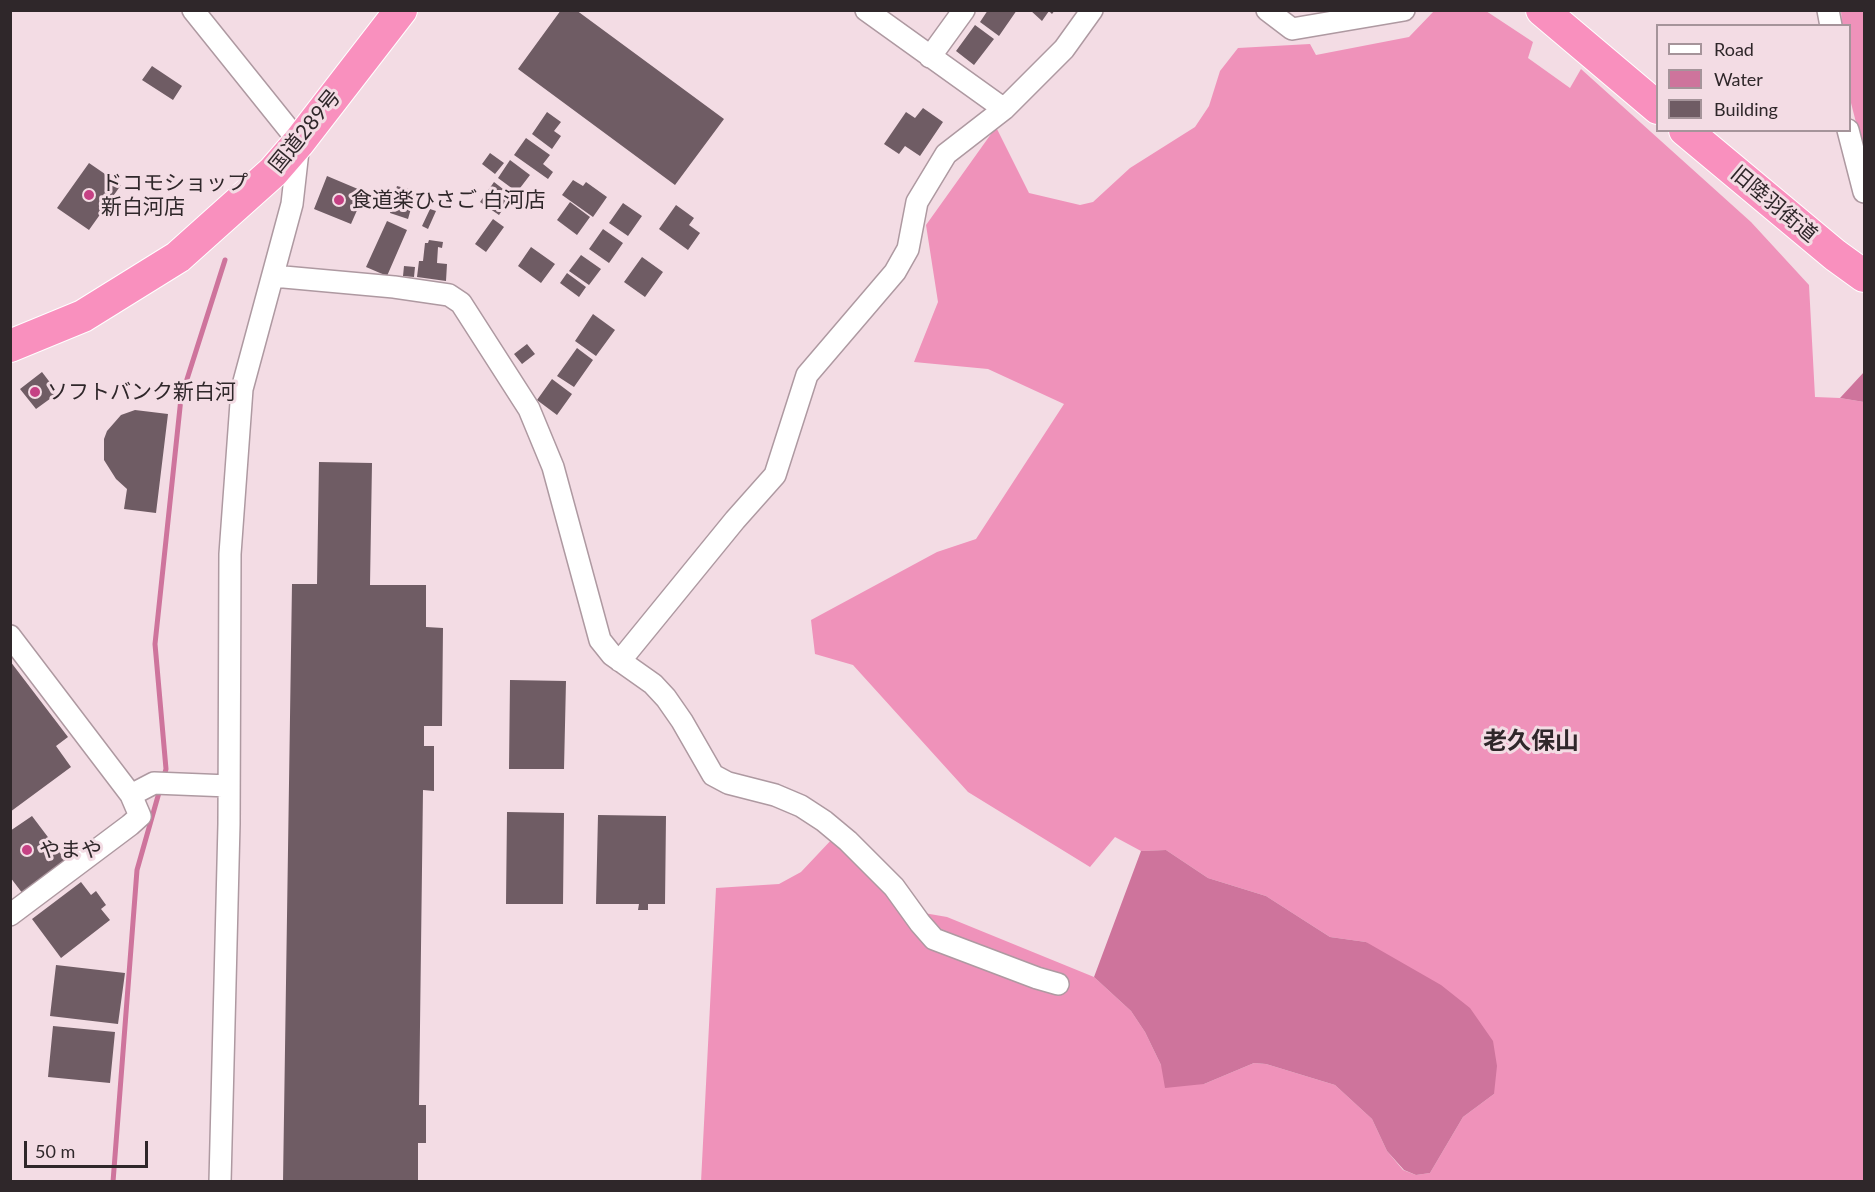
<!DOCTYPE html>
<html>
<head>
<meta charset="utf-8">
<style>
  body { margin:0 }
  #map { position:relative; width:1875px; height:1192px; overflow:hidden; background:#f3dce4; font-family:Lato,sans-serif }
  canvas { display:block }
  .frame { position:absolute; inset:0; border:12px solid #2f272a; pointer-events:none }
  .legend { position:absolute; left:1656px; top:24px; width:195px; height:108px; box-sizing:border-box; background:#f3dce4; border:2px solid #a5949a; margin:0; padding:8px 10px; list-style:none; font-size:18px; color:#2f272a }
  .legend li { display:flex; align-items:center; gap:12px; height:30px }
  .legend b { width:30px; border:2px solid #a5949a }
  .scale { position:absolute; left:24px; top:1141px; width:124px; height:27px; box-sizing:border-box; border:3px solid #2f272a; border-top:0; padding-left:8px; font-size:18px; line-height:21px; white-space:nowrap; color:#2f272a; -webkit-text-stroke:4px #f3dce4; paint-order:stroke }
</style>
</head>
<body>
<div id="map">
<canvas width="1875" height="1192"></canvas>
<div class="frame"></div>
<ul class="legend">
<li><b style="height:8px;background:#fff"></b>Road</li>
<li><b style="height:16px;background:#ce749c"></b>Water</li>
<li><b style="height:16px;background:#6f5c64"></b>Building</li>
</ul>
<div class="scale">50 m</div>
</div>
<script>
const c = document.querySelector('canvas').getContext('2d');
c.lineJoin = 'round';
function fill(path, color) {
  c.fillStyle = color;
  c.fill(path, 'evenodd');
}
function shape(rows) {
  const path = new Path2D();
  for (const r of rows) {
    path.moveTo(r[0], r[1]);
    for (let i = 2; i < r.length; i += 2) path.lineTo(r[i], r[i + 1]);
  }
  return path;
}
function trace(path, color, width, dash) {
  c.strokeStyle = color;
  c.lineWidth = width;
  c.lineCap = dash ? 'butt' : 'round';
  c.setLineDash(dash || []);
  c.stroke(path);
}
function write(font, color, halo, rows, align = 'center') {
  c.font = font + ' Lato,"Noto Sans JP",sans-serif';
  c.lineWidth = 6;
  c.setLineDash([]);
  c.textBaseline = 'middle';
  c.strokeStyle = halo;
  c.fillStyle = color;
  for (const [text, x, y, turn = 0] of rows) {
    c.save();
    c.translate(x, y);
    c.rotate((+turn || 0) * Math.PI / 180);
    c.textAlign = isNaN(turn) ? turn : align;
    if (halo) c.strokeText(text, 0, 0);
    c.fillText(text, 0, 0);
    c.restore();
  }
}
fill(shape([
  [1434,11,1486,11,1533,42,1528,58,1570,88,1581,69,1751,222,1809,285,1815,397,1840,398,1864,402,1864,1181,701,1182,716,888,779,884,801,872,834,837,901,909,947,917,1094,977,1131,1011,1145,1032,1161,1065,1204,1084,1254,1063,1266,1064,1335,1085,1372,1119,1387,1151,1403,1170,1416,1175,1430,1173,1463,1117,1494,1094,1366,942,1330,937,1266,896,1208,878,1166,850,1141,851,1115,837,1090,867,968,792,853,665,815,654,811,620,937,552,976,539,1064,404,988,369,914,362,938,302,926,225,996,127,1029,193,1080,205,1093,202,1130,168,1195,127,1209,106,1220,71,1238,48,1310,44,1316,55,1409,37],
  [1841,11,1864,11,1864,154,1850,99,1850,26,1842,25]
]), '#ef92ba');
fill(shape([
  [1864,372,1864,402,1840,398],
  [1166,850,1208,878,1266,896,1330,937,1366,942,1441,985,1470,1008,1493,1041,1497,1066,1494,1094,1463,1117,1430,1173,1416,1175,1404,1170,1387,1151,1372,1119,1335,1085,1266,1064,1254,1063,1204,1084,1165,1088,1161,1065,1145,1032,1131,1011,1094,977,1141,851]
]), '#ce749c');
trace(shape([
  [163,780,166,769,155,644,181,398,225,260],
  [113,1182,137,870,160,789]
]), '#ce749c', 5);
fill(shape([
  [561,10,576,10,724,119,675,185,518,69],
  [988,10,1017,10,999,36,980,22],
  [1030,10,1055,10,1052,14,1049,11,1042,21],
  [975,25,994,39,974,65,956,51],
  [152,66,182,86,173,100,142,80],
  [923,108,943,122,920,156,905,146,899,154,884,144,906,112,915,118],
  [547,112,561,122,554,131,561,136,552,149,532,134],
  [526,138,550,155,543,164,553,172,548,179,514,155],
  [490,153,504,163,495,174,482,164],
  [510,160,530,175,517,192,498,178],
  [89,163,121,185,89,230,57,208],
  [327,176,365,192,351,224,314,209],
  [573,180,583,186,586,182,607,197,593,217,562,195],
  [494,182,512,196,499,215,480,202],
  [397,186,416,191,408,219,390,213],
  [570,202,590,217,577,235,557,220],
  [623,203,642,216,628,236,609,223],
  [676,205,694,218,689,225,700,233,688,250,659,229],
  [430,209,436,211,428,229,422,226],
  [493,219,504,227,486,252,475,244],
  [387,221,407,230,387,276,366,267],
  [603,229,623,243,609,263,589,249],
  [429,240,443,242,442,248,438,247,437,263,447,264,446,281,417,277,419,261,423,261,425,243,428,243],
  [531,247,555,264,541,283,518,266],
  [581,255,601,269,589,285,569,271],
  [642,257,663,272,645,297,624,282],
  [404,266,415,267,414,277,403,276],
  [567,273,586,287,579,297,560,283],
  [593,314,615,330,596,356,575,341],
  [527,344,535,354,522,364,514,354],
  [577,348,593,360,574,387,557,376],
  [42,372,58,393,36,409,20,389],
  [552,379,572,394,557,415,537,400],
  [135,410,168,414,156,513,124,509,127,489,116,479,104,460,104,439,107,431,121,415],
  [319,462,372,463,370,585,426,585,426,627,443,628,442,726,424,726,424,746,434,746,434,791,423,790,419,1105,426,1105,426,1143,418,1143,418,1182,283,1182,292,584,317,584],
  [10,661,68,737,56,746,71,767,10,812],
  [510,680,566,681,564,769,509,769],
  [507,812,564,813,563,904,506,904],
  [598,815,666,816,665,904,648,904,648,910,638,910,639,904,596,904],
  [32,816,66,861,23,894,10,877,10,831],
  [81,882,91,895,96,891,106,905,101,909,110,920,61,958,32,919],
  [56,965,125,973,118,1024,50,1016],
  [53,1026,115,1032,110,1083,48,1077]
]), '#6f5c64');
const minor = shape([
  [193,10,299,142,292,204,242,389,230,554,229,824,220,1182],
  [866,10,1004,109],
  [1267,10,1292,29,1404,10],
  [1828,10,1831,26],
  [930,57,964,10],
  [1848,130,1864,192],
  [273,276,394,287,449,295,461,303,529,409,553,467,600,640,612,655,653,684,666,698,682,721,713,775,728,783,775,795,801,806,824,821,848,841,894,887,920,923,934,939,1037,978,1058,984],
  [10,636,131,795,140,816,130,825,10,915],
  [620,661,735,520,775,475,807,375,895,272,908,249,917,202,946,154,1004,109,1064,49,1092,10],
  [131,795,154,783,229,786]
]);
const highway = shape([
  [1542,10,1658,108],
  [1685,130,1835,255,1864,276],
  [10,346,83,316,178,257,273,172,299,142,401,10]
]);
trace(minor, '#ae99a1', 24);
trace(highway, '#fff', 34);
trace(minor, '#fff', 21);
trace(highway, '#f990be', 32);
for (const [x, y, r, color] of [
  [89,195,6,"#c54184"],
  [339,200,6,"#c54184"],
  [35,392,6,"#c54184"],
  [27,850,6,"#c54184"]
]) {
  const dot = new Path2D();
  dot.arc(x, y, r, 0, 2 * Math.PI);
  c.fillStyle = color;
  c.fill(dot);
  trace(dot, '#f3dce4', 2);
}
write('21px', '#2f272a', '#f3dce4', [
  ["国道289号",305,131,-51],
  ["旧陸羽街道",1774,204,40]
]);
write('21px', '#2f272a', '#f3dce4', [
  ["ドコモショップ",101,183],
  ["新白河店",101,207],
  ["食道楽ひさご 白河店",351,200],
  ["ソフトバンク新白河",47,392],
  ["やまや",39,850]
], 'left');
write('bold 24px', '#2f272a', '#f3dce4', [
  ["老久保山",1531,741]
]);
</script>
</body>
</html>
